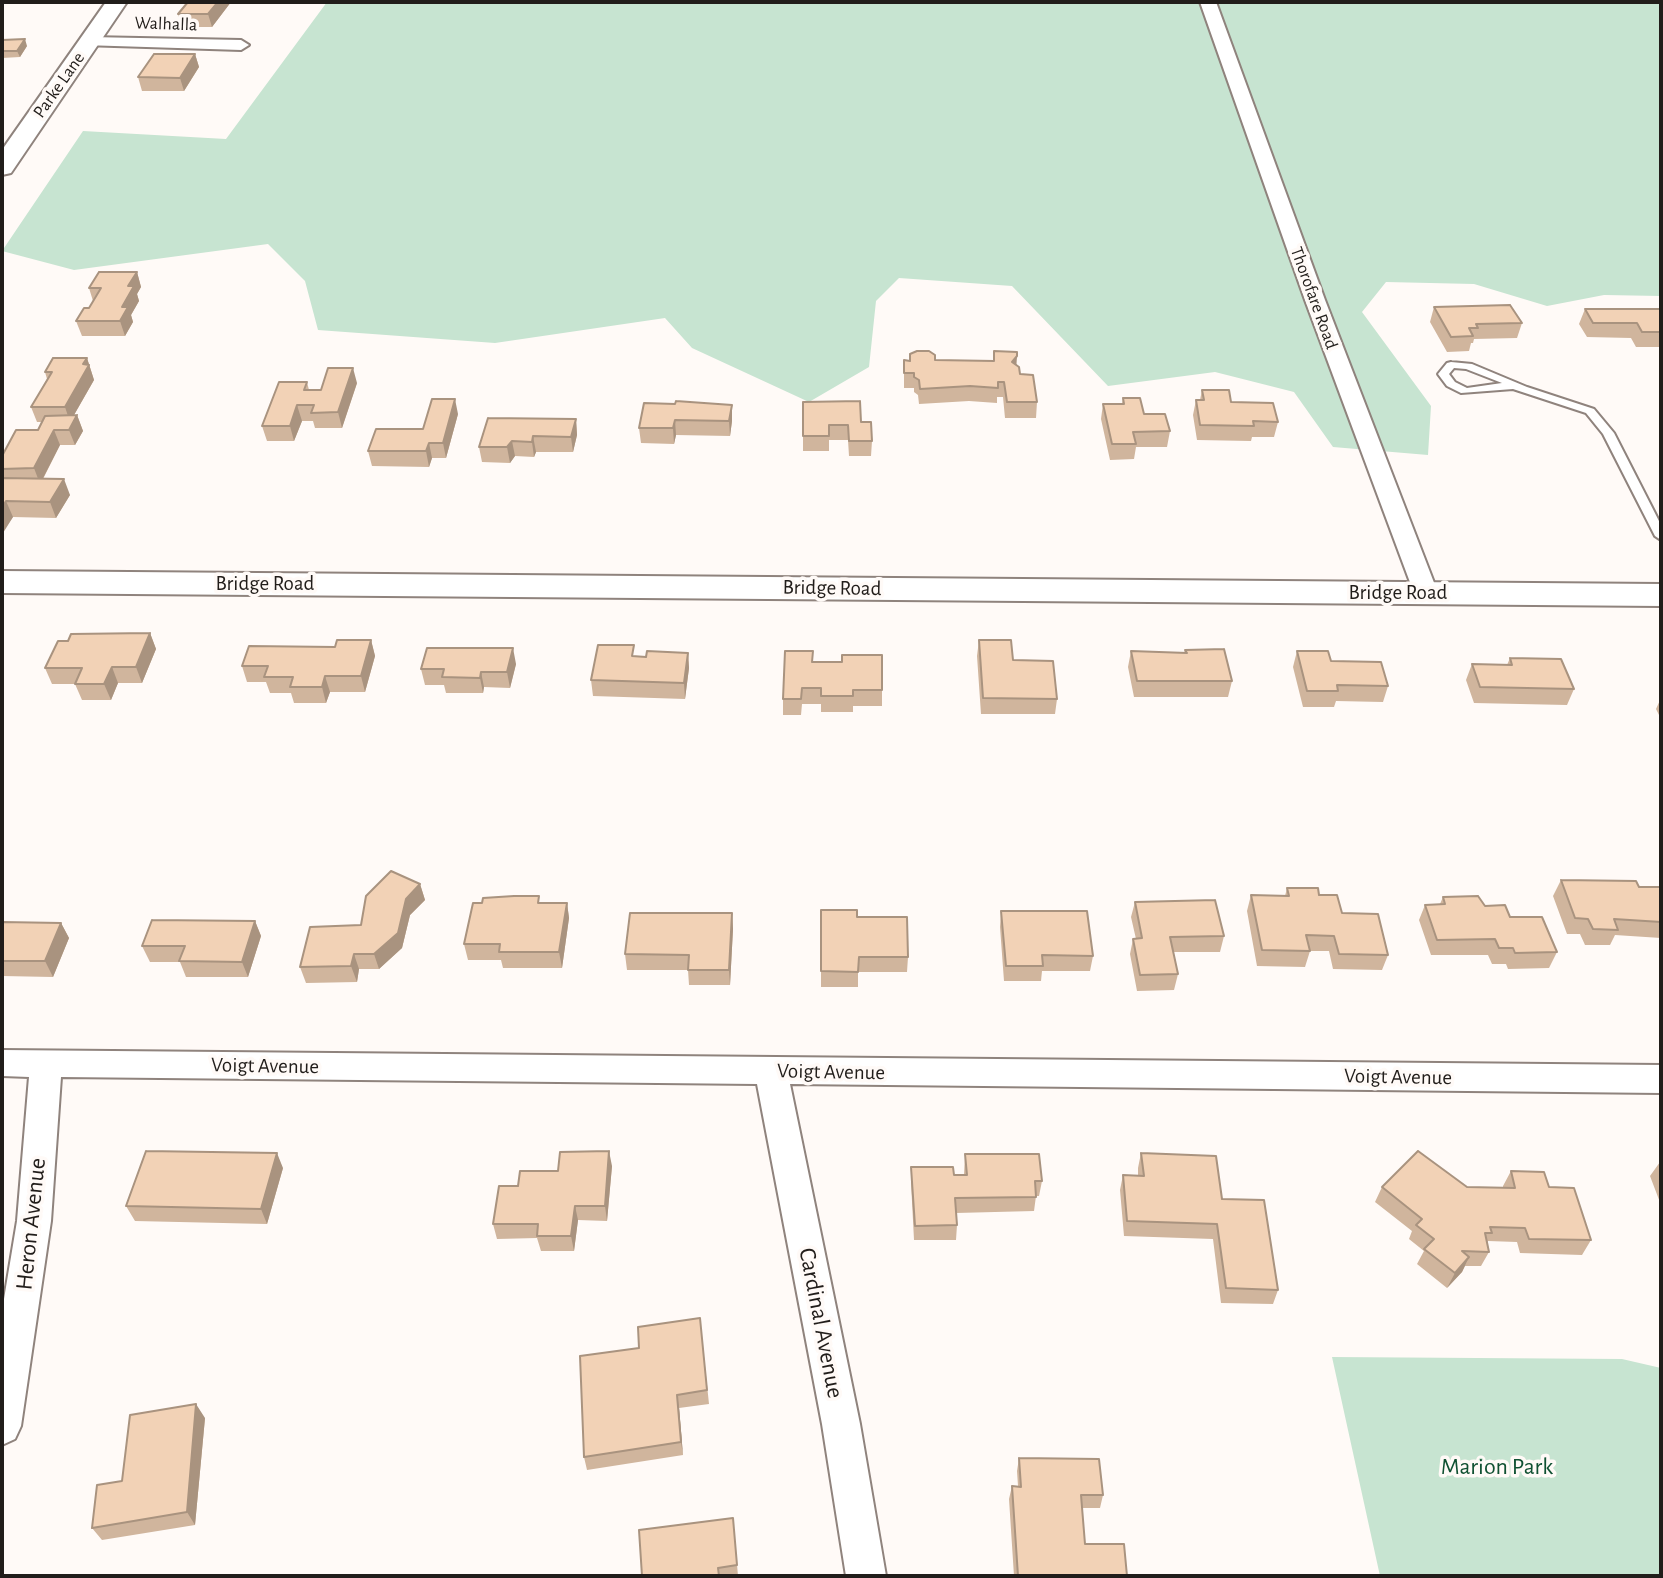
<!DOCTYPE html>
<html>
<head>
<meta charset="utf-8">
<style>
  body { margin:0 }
  #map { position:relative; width:1663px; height:1578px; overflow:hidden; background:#fffaf7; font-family:"Alegreya Sans",sans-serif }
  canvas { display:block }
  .frame { position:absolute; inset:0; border:4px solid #211d1a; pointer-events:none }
</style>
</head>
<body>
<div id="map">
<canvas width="1663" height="1578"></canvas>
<div class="frame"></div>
</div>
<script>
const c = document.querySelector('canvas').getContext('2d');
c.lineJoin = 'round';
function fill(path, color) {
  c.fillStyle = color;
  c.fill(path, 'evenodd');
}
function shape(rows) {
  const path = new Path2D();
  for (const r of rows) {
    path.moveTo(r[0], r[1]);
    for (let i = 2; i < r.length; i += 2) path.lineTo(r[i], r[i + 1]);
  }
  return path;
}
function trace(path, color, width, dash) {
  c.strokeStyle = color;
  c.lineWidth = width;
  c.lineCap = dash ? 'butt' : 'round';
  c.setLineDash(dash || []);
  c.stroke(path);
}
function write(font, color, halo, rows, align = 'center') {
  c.font = font + ' "Alegreya Sans",sans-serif';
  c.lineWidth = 7;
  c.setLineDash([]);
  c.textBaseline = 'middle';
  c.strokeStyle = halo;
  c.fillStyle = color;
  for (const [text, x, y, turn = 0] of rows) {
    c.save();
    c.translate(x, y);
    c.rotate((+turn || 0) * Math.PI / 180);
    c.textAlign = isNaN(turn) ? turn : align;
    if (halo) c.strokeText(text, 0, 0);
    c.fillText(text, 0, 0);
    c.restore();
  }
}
fill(shape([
  [327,2,1661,2,1661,296,1604,295,1547,306,1474,284,1386,282,1362,312,1431,406,1428,455,1333,447,1294,392,1215,372,1108,386,1012,286,899,278,876,301,869,367,809,402,692,348,665,318,495,343,318,330,305,281,268,244,74,270,2,251,83,131,226,139],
  [1332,1357,1622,1359,1661,1368,1661,1576,1380,1576]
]), '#c7e4d1');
const service = shape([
  [1451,362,1472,364,1527,387,1594,409,1614,433,1661,525,1661,540,1655,536,1603,434,1586,413,1513,389,1461,393,1447,386,1438,374,1447,363,1451,362],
  [1454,368,1466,369,1502,383,1467,388,1455,382,1449,374,1454,368]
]);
const minor = shape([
  [1200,2,1216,2,1325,300,1438,593,1435,599,1426,601,1417,599,1414,593,1305,300,1200,2],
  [89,37,241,40,249,45,241,50,83,45,81,42,83,39,89,37],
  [2,1050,1661,1065,1661,1093,790,1084,860,1424,886,1576,846,1576,822,1424,757,1084,61,1077,51,1221,21,1426,15,1439,2,1445,2,1311,17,1221,29,1077,2,1076,2,1050]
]);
const secondary = shape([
  [106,2,127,2,11,173,2,175,2,150,106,2],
  [2,571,1661,584,1661,606,2,593,2,571]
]);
trace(service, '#8f837d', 4);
trace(minor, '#8f837d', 4);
trace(secondary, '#8f837d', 4);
fill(service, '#fff');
fill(minor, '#fff');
fill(secondary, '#fff');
fill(shape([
  [188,2,231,2,212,27,182,27,178,14],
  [2,40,27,46,20,57,2,58],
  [195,54,199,67,184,91,142,91,138,77],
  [137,272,141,287,137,294,139,301,131,315,133,322,125,336,82,336,76,321,89,308,93,301,89,288],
  [1434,307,1522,323,1517,338,1474,339,1473,343,1471,343,1469,351,1447,352,1430,322],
  [1585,309,1661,309,1661,347,1636,347,1631,338,1587,337,1579,324],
  [994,351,1017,365,1020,374,1037,402,1036,418,1005,418,1003,397,997,397,997,403,969,401,919,404,918,395,914,392,914,388,904,388,904,360,935,360,993,361],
  [87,358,94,380,74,415,77,415,83,431,75,445,60,445,43,479,70,495,56,518,13,517,2,533,2,456,38,430,42,422,37,422,31,407,47,379,45,372],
  [307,382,309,390,321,390,357,383,342,428,315,428,313,421,302,421,294,441,267,441,262,426],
  [1202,390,1278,422,1274,437,1252,437,1251,441,1197,440,1193,415,1196,400,1200,400],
  [1123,398,1144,414,1170,431,1167,447,1136,447,1134,459,1110,460,1101,419,1103,404,1122,404],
  [803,402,861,422,872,441,871,456,849,456,848,440,829,440,829,451,803,451],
  [675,404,732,405,732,421,730,436,676,435,674,444,641,443,639,428],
  [458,414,446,458,432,458,429,467,372,466,368,451],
  [576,419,577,435,573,452,536,452,534,457,515,456,510,463,482,462,479,447],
  [150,633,156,649,142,683,118,683,111,700,82,700,75,684,52,684,45,668,68,641],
  [371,640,375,656,365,692,330,692,326,703,294,703,291,693,270,693,266,682,247,682,242,666],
  [979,640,1013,660,1057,699,1055,714,981,714,977,656],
  [1185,650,1232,681,1228,697,1134,697,1128,667,1131,651,1184,653],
  [813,651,813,662,882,690,882,706,853,706,853,712,821,712,821,704,802,704,801,715,783,715,783,699],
  [1297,651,1331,661,1388,686,1383,702,1336,701,1334,707,1303,707,1293,667],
  [688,653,689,668,685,699,593,696,591,680,636,656,646,657],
  [1510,658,1574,689,1567,705,1474,703,1466,680,1472,664,1507,665],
  [516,664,510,688,484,687,483,693,446,693,444,685,425,685,421,669],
  [1661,698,1661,719,1656,709],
  [1561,880,1639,887,1661,887,1661,938,1615,935,1610,945,1585,945,1580,934,1567,934,1553,896],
  [420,884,425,900,410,915,402,948,379,969,359,969,357,982,306,983,300,967],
  [1287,888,1319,895,1342,913,1388,955,1382,970,1333,969,1329,951,1310,951,1305,967,1257,966,1247,911,1251,895,1285,896],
  [1443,897,1485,906,1510,917,1557,952,1549,968,1508,969,1506,964,1492,964,1488,955,1431,955,1419,920,1425,905,1440,904],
  [1135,902,1224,936,1220,952,1173,952,1178,974,1174,990,1137,991,1130,954,1133,939,1136,939,1131,917],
  [540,903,567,903,569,918,562,968,503,968,501,960,468,960,464,944],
  [821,910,857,917,908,957,907,972,858,972,858,987,821,987],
  [1001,911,1093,956,1090,971,1042,971,1041,981,1004,981,1000,927],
  [732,913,733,929,730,985,689,985,688,970,627,970,625,954],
  [255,921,261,936,248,977,186,977,180,962,150,962,142,946],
  [2,922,61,923,69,938,53,977,2,976],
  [1141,1153,1222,1199,1278,1290,1273,1304,1221,1303,1213,1239,1124,1236,1120,1190,1123,1175,1138,1176,1138,1168],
  [965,1154,1042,1181,1039,1196,1036,1196,1034,1211,956,1213,957,1225,956,1240,914,1240,911,1182,911,1167,954,1175,964,1175],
  [1660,1162,1661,1162,1661,1205,1650,1176],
  [612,1166,607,1221,578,1220,574,1251,541,1251,537,1238,497,1239,493,1224,518,1186,558,1171],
  [283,1168,267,1224,135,1221,126,1206],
  [1511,1171,1549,1187,1591,1240,1582,1255,1520,1253,1517,1242,1488,1241,1487,1243,1489,1252,1481,1266,1465,1266,1462,1272,1447,1288,1417,1264,1424,1251,1409,1239,1412,1231,1375,1202,1382,1187,1503,1188,1503,1186],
  [700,1318,709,1404,679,1408,683,1455,587,1470,584,1457,639,1348],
  [205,1418,195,1525,102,1540,92,1528,122,1481],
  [1019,1458,1103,1495,1100,1508,1082,1508,1085,1544,1127,1576,1014,1576,1009,1499,1012,1486,1018,1486,1017,1471],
  [733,1518,738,1576,642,1576]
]), '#d0b59d');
fill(shape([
  [218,2,231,2,212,27,208,14],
  [25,39,27,46,20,57,17,51],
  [195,54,199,67,184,91,180,78],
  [137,272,141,287,137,294,139,301,131,315,133,322,125,336,120,321,122,307,128,286],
  [1017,356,1016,372,1012,362],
  [87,358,94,380,70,422,65,407],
  [353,368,357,383,342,428,338,412],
  [455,399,458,414,446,458,443,443],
  [297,405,302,421,294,441,290,426],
  [732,405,732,421,730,436,729,421],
  [77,415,83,431,75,445,69,430],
  [576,419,577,435,573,452,571,437],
  [675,420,676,435,674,444,673,428],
  [54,430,60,445,40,484,34,468],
  [533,436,536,452,534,457,532,442],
  [512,441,515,456,510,463,507,447],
  [429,443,432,458,429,467,426,451],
  [64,479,70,495,56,518,50,502],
  [6,501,13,517,3,533,2,508],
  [150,633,156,649,142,683,136,667],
  [371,640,375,656,365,692,361,676],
  [513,648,516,664,510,688,507,672],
  [688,653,689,668,685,699,684,683],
  [112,667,118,683,111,700,104,684],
  [481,672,484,687,483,693,480,678],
  [325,676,330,692,326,703,322,687],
  [420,884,425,900,410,915,402,948,379,969,374,954,406,899],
  [567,903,569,918,562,968,559,952],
  [732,913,733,929,730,985,729,970],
  [255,921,261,936,248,977,242,962],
  [61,923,69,938,53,977,45,961],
  [354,954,359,969,357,982,351,966],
  [609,1151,612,1166,607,1221,605,1206],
  [277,1153,283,1168,267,1224,261,1209],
  [575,1206,578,1220,574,1251,571,1236],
  [1469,1257,1462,1272,1447,1288,1455,1273],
  [677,1395,679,1408,683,1455,681,1442],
  [196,1404,205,1418,195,1525,187,1512]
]), '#a9937f');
const building = shape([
  [188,2,218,2,208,14,178,14,188,2],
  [25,39,17,51,2,51,2,40,25,39],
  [154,54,195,54,180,78,138,77,154,54],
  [99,272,137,272,128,286,134,286,122,307,128,307,120,321,76,321,84,308,89,308,101,288,89,288,99,272],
  [1510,305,1522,323,1476,324,1478,328,1469,328,1473,336,1451,337,1434,307,1510,305],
  [1585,309,1661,309,1661,332,1642,332,1637,323,1593,323,1585,309],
  [917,351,929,351,935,355,935,360,994,361,994,351,1017,352,1017,356,1012,362,1019,367,1020,374,1033,375,1037,402,1007,402,1004,382,998,382,998,388,970,386,920,389,919,380,914,377,914,373,904,373,904,360,910,361,910,354,917,351],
  [53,358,87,358,83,364,89,365,65,407,31,407,52,372,45,372,53,358],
  [328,368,353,368,338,412,311,413,314,405,297,405,290,426,262,426,279,382,307,382,304,390,321,390,328,368],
  [1202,390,1229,390,1231,402,1273,403,1278,422,1253,421,1254,426,1200,425,1196,400,1204,400,1202,390],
  [1123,398,1140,398,1144,414,1165,414,1170,431,1133,432,1136,444,1112,444,1103,404,1124,404,1123,398],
  [432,399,455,399,443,443,429,443,426,451,368,451,376,429,423,429,432,399],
  [676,401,732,405,729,421,675,420,673,428,639,428,644,403,675,404,676,401],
  [860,401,861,422,871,422,872,441,849,441,848,425,829,425,829,436,803,436,803,402,860,401],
  [77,415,69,430,54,430,34,468,2,469,2,456,16,430,38,430,45,416,77,415],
  [488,418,576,419,571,437,533,436,532,442,512,441,507,447,479,447,488,418],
  [2,478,64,479,50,502,6,501,2,508,2,478],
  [150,633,136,667,112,667,104,684,75,684,82,668,45,668,58,641,68,641,71,634,150,633],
  [337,640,371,640,361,676,325,676,322,687,290,687,293,677,264,677,268,666,242,666,249,646,335,647,337,640],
  [979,640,1011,640,1013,660,1053,661,1057,699,983,698,979,640],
  [598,645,634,645,632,656,646,657,647,651,688,653,684,683,591,680,598,645],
  [427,648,513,648,507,672,481,672,480,678,442,677,444,669,421,669,427,648],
  [1224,649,1232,681,1137,681,1131,651,1187,653,1185,650,1224,649],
  [785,651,813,651,812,662,842,662,842,655,882,655,882,690,853,690,853,696,821,696,821,688,802,688,801,699,783,699,785,651],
  [1297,651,1328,651,1331,661,1381,662,1388,686,1337,685,1338,691,1307,691,1297,651],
  [1510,658,1561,659,1574,689,1480,687,1472,664,1512,665,1510,658],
  [391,871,420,884,406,899,398,933,374,954,354,954,351,966,300,967,310,927,361,925,366,896,391,871],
  [1561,880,1636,881,1639,887,1661,887,1661,922,1614,919,1618,930,1593,929,1588,919,1575,918,1561,880],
  [1287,888,1318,888,1319,895,1337,895,1342,913,1378,914,1388,955,1339,954,1334,936,1306,935,1310,951,1262,950,1251,895,1289,896,1287,888],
  [514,896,539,896,538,903,567,903,559,952,499,952,500,944,464,944,473,903,482,903,483,898,514,896],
  [1478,896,1485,906,1505,905,1510,917,1542,917,1557,952,1515,953,1513,948,1499,948,1495,939,1437,940,1425,905,1445,904,1443,897,1478,896],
  [1215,900,1224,936,1170,937,1178,974,1140,975,1133,939,1142,938,1135,902,1215,900],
  [821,910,857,910,857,917,907,917,908,957,859,957,858,972,821,971,821,910],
  [1001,911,1087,911,1093,956,1042,955,1043,966,1006,966,1001,911],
  [630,913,732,913,729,970,688,970,689,955,625,954,630,913],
  [152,920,255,921,242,962,179,961,185,946,142,946,152,920],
  [2,922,61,923,45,961,2,961,2,922],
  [146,1151,277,1153,261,1209,126,1206,146,1151],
  [609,1151,605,1206,575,1206,571,1236,537,1236,538,1224,493,1224,499,1186,518,1186,520,1171,558,1171,560,1152,609,1151],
  [1418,1151,1467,1187,1515,1188,1511,1171,1544,1172,1549,1187,1574,1188,1591,1240,1529,1239,1525,1228,1490,1227,1492,1233,1485,1233,1489,1252,1462,1251,1469,1257,1455,1273,1424,1249,1434,1239,1416,1225,1422,1219,1382,1187,1418,1151],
  [1141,1153,1216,1156,1222,1199,1264,1200,1278,1290,1226,1288,1217,1224,1127,1221,1123,1175,1144,1176,1141,1153],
  [965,1154,1039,1154,1042,1181,1035,1181,1036,1197,955,1198,957,1225,915,1226,911,1167,953,1167,954,1175,967,1175,965,1154],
  [700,1318,707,1390,677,1395,681,1442,584,1457,580,1356,639,1348,638,1327,700,1318],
  [196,1404,187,1512,92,1528,97,1485,122,1481,130,1415,196,1404],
  [1019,1458,1099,1459,1103,1495,1081,1495,1085,1544,1124,1544,1127,1576,1018,1576,1012,1486,1021,1487,1019,1458],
  [733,1518,737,1565,718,1568,719,1576,642,1576,639,1530,733,1518]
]);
fill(building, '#f2d2b6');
trace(building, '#a9937f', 2);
write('18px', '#211d1a', '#fffaf7', [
  ["Walhalla",166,24,2],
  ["Parke Lane",59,85,-55],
  ["Thorofare Road",1314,298,70]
]);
write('21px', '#211d1a', '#fffaf7', [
  ["Bridge Road",265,584],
  ["Bridge Road",832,588,1],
  ["Bridge Road",1398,593],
  ["Voigt Avenue",265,1066,1],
  ["Voigt Avenue",831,1072,1],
  ["Voigt Avenue",1398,1077,1]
]);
write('24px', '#211d1a', '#fffaf7', [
  ["Heron Avenue",31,1224,-84],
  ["Cardinal Avenue",821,1323,79]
]);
write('24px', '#105132', '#fffaf7', [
  ["Marion Park",1497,1467]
]);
</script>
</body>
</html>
